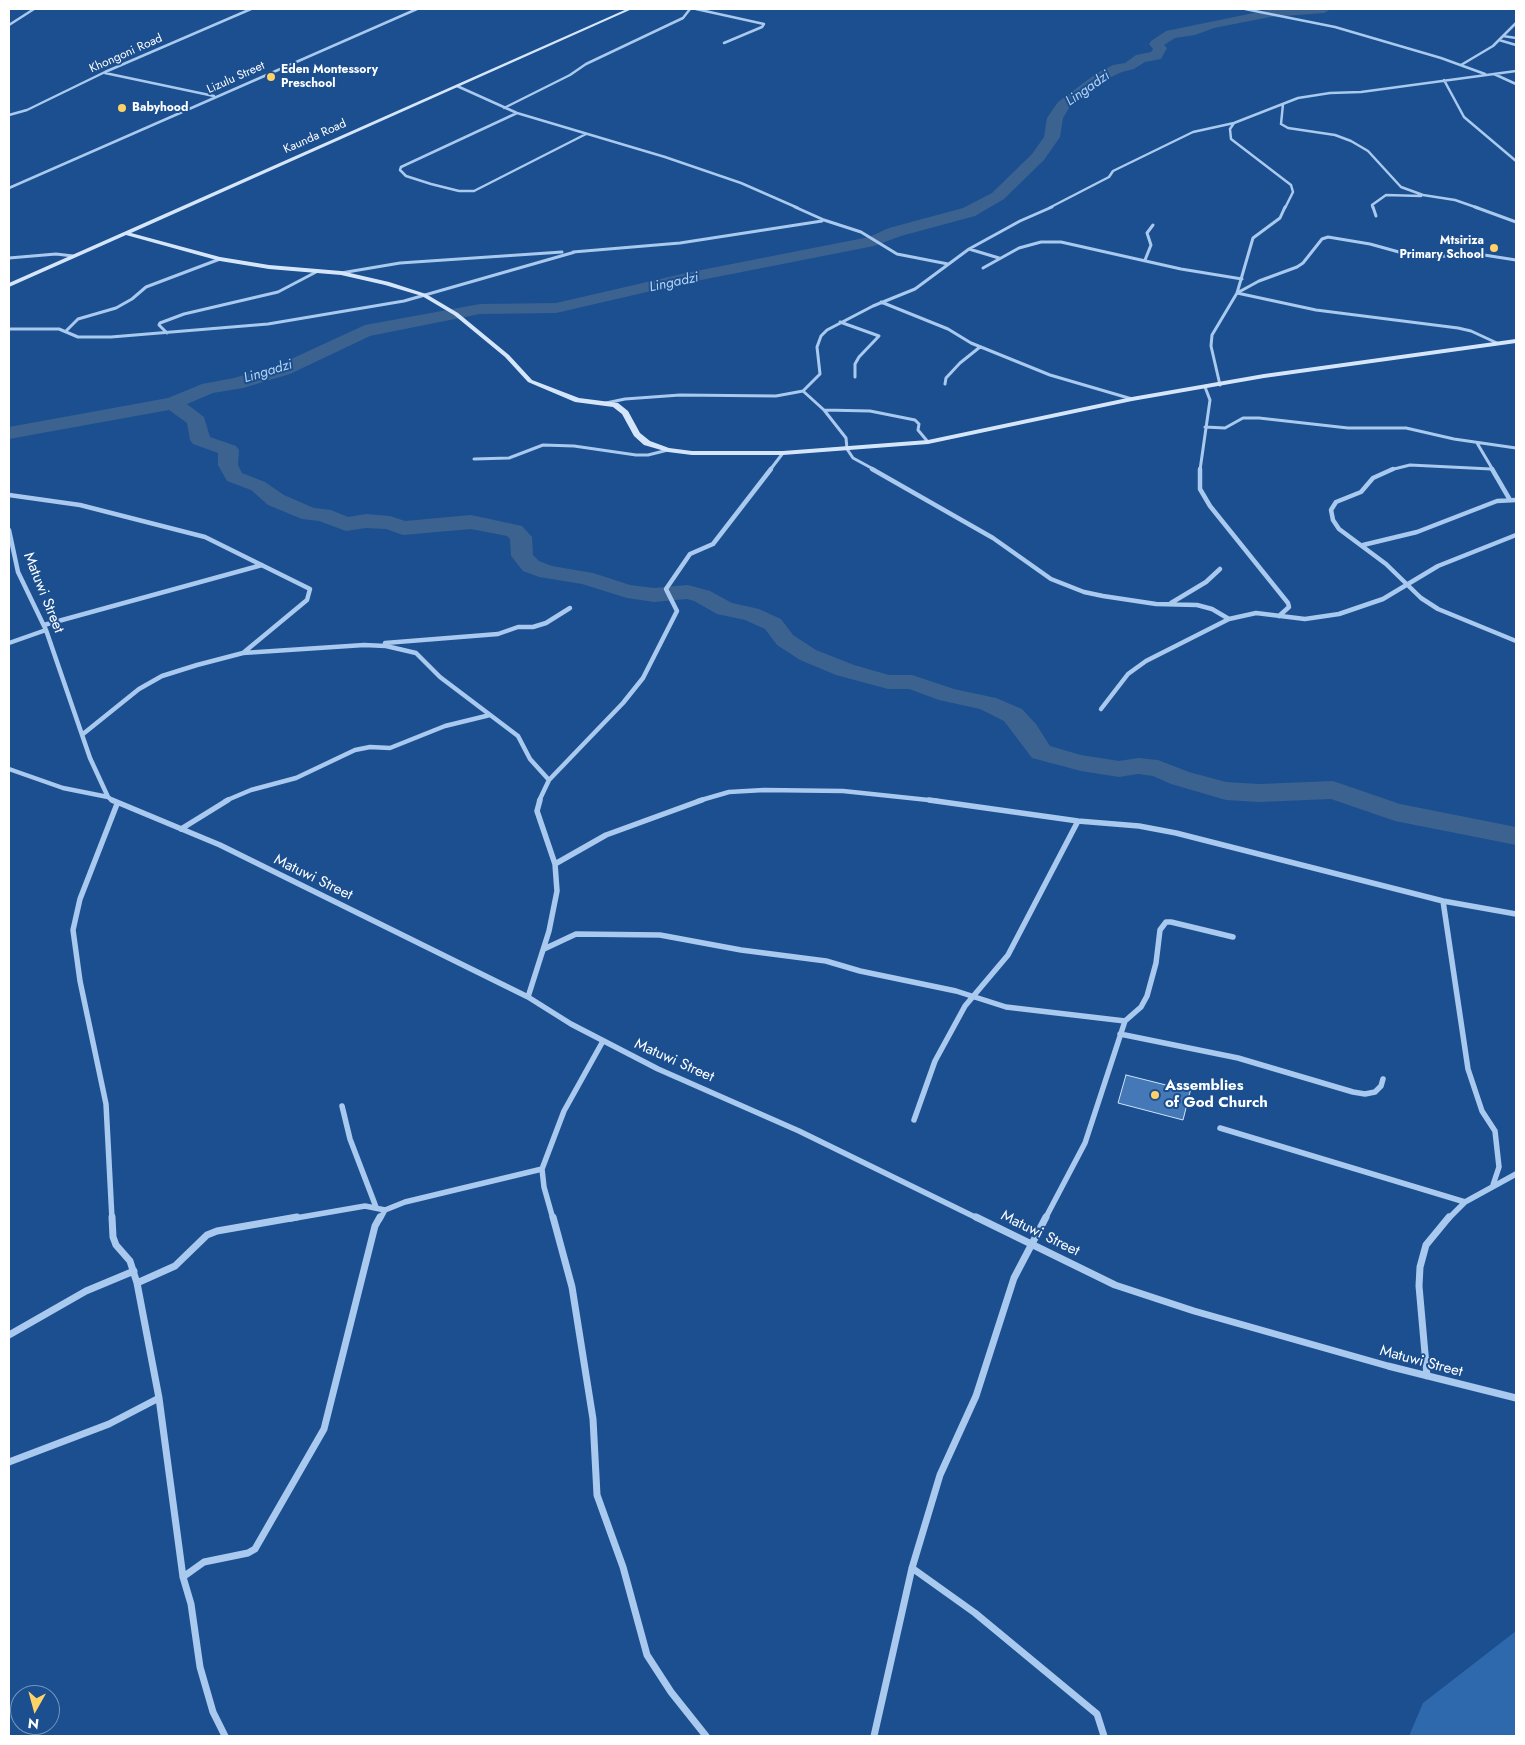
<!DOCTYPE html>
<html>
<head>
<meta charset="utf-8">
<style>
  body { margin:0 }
  #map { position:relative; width:1525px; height:1745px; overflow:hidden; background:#1b4f8f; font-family:Jost,sans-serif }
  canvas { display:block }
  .frame { position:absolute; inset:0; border:10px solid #fff; pointer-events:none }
  .north { position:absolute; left:10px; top:1685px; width:50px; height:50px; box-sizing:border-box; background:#1b4f8f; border:1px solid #7695bc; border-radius:50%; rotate:187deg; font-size:14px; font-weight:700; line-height:20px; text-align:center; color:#fff }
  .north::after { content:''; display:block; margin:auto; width:18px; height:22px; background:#ffd166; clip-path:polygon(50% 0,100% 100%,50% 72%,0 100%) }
</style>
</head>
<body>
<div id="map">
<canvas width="1525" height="1745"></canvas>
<div class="frame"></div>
<div class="north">N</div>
</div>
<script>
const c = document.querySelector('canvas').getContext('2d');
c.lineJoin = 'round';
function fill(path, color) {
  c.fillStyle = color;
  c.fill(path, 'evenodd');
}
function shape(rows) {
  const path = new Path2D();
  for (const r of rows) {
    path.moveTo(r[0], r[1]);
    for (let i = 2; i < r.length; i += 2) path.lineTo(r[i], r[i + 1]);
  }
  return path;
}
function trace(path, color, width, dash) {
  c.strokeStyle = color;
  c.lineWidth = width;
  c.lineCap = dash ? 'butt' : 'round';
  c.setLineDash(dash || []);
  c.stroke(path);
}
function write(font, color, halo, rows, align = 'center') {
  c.font = font + ' Jost,sans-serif';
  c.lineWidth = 4;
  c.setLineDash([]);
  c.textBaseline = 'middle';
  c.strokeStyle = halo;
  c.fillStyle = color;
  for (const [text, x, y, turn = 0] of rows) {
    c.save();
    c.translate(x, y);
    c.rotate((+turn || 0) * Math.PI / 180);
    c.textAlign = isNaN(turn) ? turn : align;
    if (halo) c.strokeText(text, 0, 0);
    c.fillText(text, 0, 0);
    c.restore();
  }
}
fill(shape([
  [1516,1631,1516,1736,1409,1736,1423,1703]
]), '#2e69ad');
fill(shape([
  [1273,9,1331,9,1324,13,1270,17,1214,28,1195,35,1175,38,1164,45,1167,48,1161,59,1145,62,1134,69,1122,72,1107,79,1069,108,1063,118,1060,137,1044,160,1004,199,975,216,901,236,874,246,686,283,556,313,480,314,370,336,290,374,243,388,213,393,187,404,204,417,210,437,236,446,239,450,238,465,242,473,265,482,284,495,314,508,331,510,348,517,366,514,390,516,405,521,471,515,522,526,532,537,533,555,539,561,552,566,593,573,630,585,654,588,688,585,710,591,732,603,759,609,781,619,793,635,816,650,854,665,889,675,912,675,954,689,996,698,1022,709,1036,724,1050,746,1081,755,1119,761,1138,758,1158,760,1189,772,1226,782,1259,784,1333,781,1400,804,1516,827,1516,845,1395,821,1331,799,1259,802,1226,800,1171,784,1153,776,1138,774,1119,777,1081,771,1032,758,1004,721,980,709,939,700,909,689,888,689,836,675,800,660,777,645,765,629,745,620,717,614,694,601,687,599,654,602,627,598,582,584,539,577,523,571,511,556,510,539,507,536,471,529,403,535,386,529,366,528,346,531,319,521,302,519,268,505,251,490,227,481,218,465,218,453,193,444,190,440,187,423,169,410,9,439,9,427,168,398,202,384,234,378,276,366,365,325,480,304,556,303,686,273,869,237,889,228,963,208,992,193,1032,154,1044,137,1047,118,1058,102,1097,73,1113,65,1125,63,1136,55,1151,52,1153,49,1149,44,1151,41,1166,31,1273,9]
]), '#3c6290');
const building = shape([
  [1126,1075,1170,1086,1171,1082,1191,1088,1183,1120,1118,1103,1126,1075]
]);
fill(building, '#4478b7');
trace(building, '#cfe3fa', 1);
trace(shape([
  [696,9,764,24,762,27,724,43],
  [1245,9,1335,27,1441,58,1485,74],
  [9,25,34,9],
  [1503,36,1516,38],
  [1499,40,1516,45],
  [1461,65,1493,46,1516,23],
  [105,73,214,96],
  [1494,74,1516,84],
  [1444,80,1464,117,1516,161],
  [457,86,517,113,665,157,741,183,798,208],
  [1283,104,1281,124,1288,128,1335,135,1351,141,1368,151,1401,187,1423,195,1455,200,1478,208],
  [504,108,570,75,586,64,683,18,690,9],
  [517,113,401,167,400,170,406,176,431,184,459,191,474,191,586,134],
  [9,115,27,110,105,72,251,9],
  [9,188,417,9],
  [1049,208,1109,177,1113,171,1193,132,1234,123],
  [1285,208,1293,192,1291,185,1231,139,1230,129,1234,123,1298,98,1330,93,1361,92,1516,71],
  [1373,208,1372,205,1386,195,1421,196]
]), '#a9c9ee', 2.5);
trace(shape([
  [795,207,824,220,861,232,897,254,948,264],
  [1373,207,1376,216],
  [1475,207,1516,222],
  [969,249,999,258],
  [573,252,680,243,822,221],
  [9,258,56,254,73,256],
  [1145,260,1151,245,1147,233,1153,225],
  [983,268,1019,248,1041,242,1061,242,1181,269,1242,279],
  [341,273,400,263,562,252],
  [1237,293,1259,281,1297,267,1303,263,1322,239,1328,237,1370,244,1417,257,1484,255,1516,260],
  [1237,293,1316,310,1458,328,1471,331,1497,343],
  [881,302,948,329,971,343,1050,375,1132,399],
  [840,322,879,336,859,357,855,364,855,377],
  [9,329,59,329,78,337,111,337,268,324,404,301,575,252],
  [66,331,78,319,116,308,132,299,146,287,220,259],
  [167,333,159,325,160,323,184,314,278,292,318,271],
  [945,384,946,378,960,363,980,347],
  [1220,385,1211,346,1212,335,1237,293,1253,238,1280,218,1285,207],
  [803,391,824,410,846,438,847,449,853,458,875,470],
  [606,403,625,399,680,395,776,396,803,391,820,374,817,347,821,336,827,330,873,306,915,289,969,249,1020,221,1052,207],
  [824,410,870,411,915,420,919,424,918,430,928,442],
  [1205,427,1225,428,1243,418,1259,418,1348,428,1406,428,1454,439,1516,448],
  [1477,443,1493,470],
  [474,459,509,458,543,445,574,446,636,455,648,455,668,450],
  [770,470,783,453],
  [1200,470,1210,400,1205,387],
  [1390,470,1410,465,1491,469]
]), '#a9c9ee', 3);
trace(shape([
  [872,469,993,538,1051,579,1084,592,1103,596,1156,604,1197,605,1212,609,1229,619],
  [1200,469,1200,489,1210,506,1288,603,1289,607,1279,616],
  [1393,469,1373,478,1361,492,1336,502,1331,510,1333,520,1339,529,1386,564,1421,598,1438,609,1516,641],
  [1492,469,1510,500],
  [9,495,80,505,205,537,310,589,307,600,243,653],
  [9,530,18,572,46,630,90,758,108,797,113,801],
  [1363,545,1417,532,1497,501,1516,500],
  [1171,603,1206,582,1220,569],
  [44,625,262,565],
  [9,643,46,630],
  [385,643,498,634,518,627,533,627,546,623,570,608],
  [1101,709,1128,674,1146,661,1229,619,1256,613,1305,619,1339,614,1383,599,1438,566,1516,535],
  [83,734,139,689,162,676,197,665,243,653,364,645,386,646,416,653,440,677,518,736,530,759,549,780],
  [9,769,63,788,108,797],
  [225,801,251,790,296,778,355,750,370,747,390,748,445,726,490,715],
  [539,801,549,780,623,703,643,678,677,611,666,589,690,554,713,544,771,469],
  [698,801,729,792,764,790,843,791,938,801]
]), '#a9c9ee', 4.5);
trace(shape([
  [112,800,220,845,528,997,571,1024,658,1069,799,1131,979,1219],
  [929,800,1078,821,1139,826,1176,833,1443,901,1516,914],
  [181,829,228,800],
  [555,864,606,835,702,800],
  [1443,901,1468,1069,1482,1111,1495,1131,1499,1167,1493,1185],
  [544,949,576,934,660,935,741,950,826,961,860,971,956,991,1006,1007,1125,1021],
  [528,997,549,931,557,891,555,864,537,811,540,800],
  [1120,1034,1238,1058,1353,1092,1365,1094,1375,1092,1381,1086,1383,1079],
  [342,1106,350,1139,376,1207],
  [914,1120,935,1061,965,1006,1008,955,1078,821],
  [1220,1128,1465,1202],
  [112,1219,106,1104,80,981,73,930,80,899,117,804],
  [290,1219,365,1206,385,1210],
  [380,1219,385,1210,405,1202,542,1169],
  [553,1219,544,1187,542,1169,564,1111,603,1041],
  [1045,1219,1085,1143,1125,1021,1141,1007,1147,996,1156,963,1160,930,1166,922,1171,922,1233,937],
  [1448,1219,1465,1202,1516,1174]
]), '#a9c9ee', 5.5);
trace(shape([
  [112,1217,113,1237,116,1245,130,1261,137,1283,159,1398,183,1577,191,1604,200,1667,213,1712,225,1736],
  [553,1217,572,1287,593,1419,597,1495,623,1567,647,1655,671,1692,706,1736],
  [976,1217,1115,1285,1194,1311,1388,1366,1516,1398],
  [137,1283,175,1266,207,1235,217,1231,297,1217],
  [9,1335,86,1291,134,1271],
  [1427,1376,1419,1286,1420,1267,1426,1245,1449,1217],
  [9,1462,109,1424,159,1398],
  [912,1568,975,1613,1097,1714,1104,1736],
  [183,1577,204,1562,248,1553,255,1549,324,1429,375,1226,380,1217],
  [874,1736,912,1568,940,1475,976,1396,1014,1278,1046,1217]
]), '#a9c9ee', 7);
fill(shape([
  [627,9,632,9,131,233,220,257,269,265,341,271,389,282,426,294,458,313,509,355,532,380,579,398,618,403,628,411,640,433,650,441,669,448,692,451,783,451,928,440,1132,397,1264,374,1516,339,1516,343,1264,378,1132,401,928,444,783,455,692,455,668,452,644,445,634,436,622,414,613,407,575,402,528,382,505,357,454,315,422,296,385,285,341,275,269,269,220,261,126,235,9,287,9,283,627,9]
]), '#d6e6fa');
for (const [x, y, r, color] of [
  [271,77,5,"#ffd166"],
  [122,108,5,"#ffd166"],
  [1494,248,5,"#ffd166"],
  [1155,1095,5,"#ffd166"]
]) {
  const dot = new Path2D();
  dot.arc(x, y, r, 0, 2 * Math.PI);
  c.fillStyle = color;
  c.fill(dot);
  trace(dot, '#1b4f8f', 2);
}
write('12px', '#fff', '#1b4f8f', [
  ["Khongoni Road",126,54,-24],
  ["Lizulu Street",236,78,-24],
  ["Kaunda Road",315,137,-24]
]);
write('bold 12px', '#fff', '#1b4f8f', [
  ["Eden Montessory",281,70],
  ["Preschool",281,84],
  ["Babyhood",132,108],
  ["Mtsiriza",1484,241,"right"],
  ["Primary School",1484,255,"right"]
], 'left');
write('italic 14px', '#b5d3f5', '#1b4f8f', [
  ["Lingadzi",1088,89,-35],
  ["Lingadzi",674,283,-12],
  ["Lingadzi",268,372,-17]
]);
write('15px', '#fff', '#1b4f8f', [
  ["Matuwi Street",43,593,68],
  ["Matuwi Street",313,878,26],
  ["Matuwi Street",674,1061,24],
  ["Matuwi Street",1040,1234,26],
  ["Matuwi Street",1421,1362,15]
]);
write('bold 15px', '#fff', '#1b4f8f', [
  ["Assemblies",1165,1086],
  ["of God Church",1165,1103]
], 'left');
</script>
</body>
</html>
